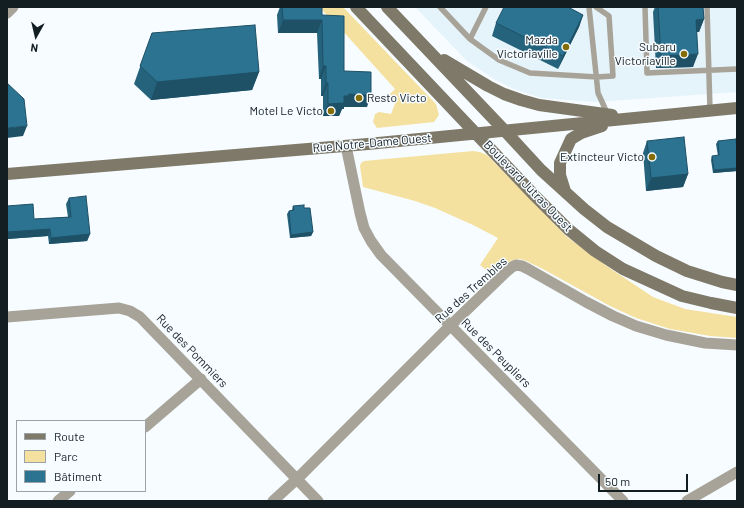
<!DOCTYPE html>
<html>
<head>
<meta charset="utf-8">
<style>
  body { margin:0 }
  #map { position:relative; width:744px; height:508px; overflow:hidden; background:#f6fcff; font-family:Barlow,sans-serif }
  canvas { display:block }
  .frame { position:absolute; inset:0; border:8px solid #131e23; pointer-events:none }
  .legend { position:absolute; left:16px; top:420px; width:130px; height:72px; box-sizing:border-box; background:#f6fcff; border:1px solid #9ba3a7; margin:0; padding:5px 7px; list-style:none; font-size:12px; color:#131e23 }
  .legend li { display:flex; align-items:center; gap:8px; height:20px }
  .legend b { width:20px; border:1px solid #9ba3a7 }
  .north { position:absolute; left:16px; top:16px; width:40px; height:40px; -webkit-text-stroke:3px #f6fcff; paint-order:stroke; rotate:188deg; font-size:11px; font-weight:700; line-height:16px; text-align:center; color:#131e23 }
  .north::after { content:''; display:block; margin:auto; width:14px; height:18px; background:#131e23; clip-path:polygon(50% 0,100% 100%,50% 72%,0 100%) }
  .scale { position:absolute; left:598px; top:474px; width:90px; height:18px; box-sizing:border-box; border:2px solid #131e23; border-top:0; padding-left:5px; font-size:12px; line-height:14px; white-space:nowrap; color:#131e23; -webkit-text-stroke:3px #f6fcff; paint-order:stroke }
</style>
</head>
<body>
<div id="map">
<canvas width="744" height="508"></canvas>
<div class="frame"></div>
<ul class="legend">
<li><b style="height:5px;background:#7e7969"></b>Route</li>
<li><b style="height:11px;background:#f5e19f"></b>Parc</li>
<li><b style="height:11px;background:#2b7391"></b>Bâtiment</li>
</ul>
<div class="north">N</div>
<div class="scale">50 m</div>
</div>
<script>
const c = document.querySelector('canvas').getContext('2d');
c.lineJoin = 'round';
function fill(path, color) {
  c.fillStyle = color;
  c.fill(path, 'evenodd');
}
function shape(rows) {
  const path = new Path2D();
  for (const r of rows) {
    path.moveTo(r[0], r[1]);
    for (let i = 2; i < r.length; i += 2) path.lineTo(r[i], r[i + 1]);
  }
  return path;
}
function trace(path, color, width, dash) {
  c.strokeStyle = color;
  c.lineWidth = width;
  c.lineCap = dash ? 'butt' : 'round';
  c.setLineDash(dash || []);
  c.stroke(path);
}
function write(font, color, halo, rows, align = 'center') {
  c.font = font + ' Barlow,sans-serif';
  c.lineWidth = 3;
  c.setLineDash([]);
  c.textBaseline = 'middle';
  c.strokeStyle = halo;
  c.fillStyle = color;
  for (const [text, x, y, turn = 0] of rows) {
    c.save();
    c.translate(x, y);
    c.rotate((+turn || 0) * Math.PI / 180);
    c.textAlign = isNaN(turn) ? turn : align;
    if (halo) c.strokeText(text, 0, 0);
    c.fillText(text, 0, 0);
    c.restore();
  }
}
fill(shape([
  [415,7,737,7,737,92,595,102,541,98,514,89,494,79,467,61]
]), '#e5f3fb');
fill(shape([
  [319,7,343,7,436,104,439,115,434,122,377,128,373,122,375,114,379,112,391,114,396,101,387,97,395,89,340,28],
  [473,151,480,152,487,155,567,237,608,267,653,297,685,309,737,317,737,338,710,336,670,329,636,318,610,306,541,268,524,260,519,259,513,260,504,264,491,274,480,265,498,238,473,225,435,208,415,201,363,187,360,166,361,163,364,161]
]), '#f5e19f');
trace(shape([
  [440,7,470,39,499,60,530,73,597,77,613,76,609,16,596,7],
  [589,7,598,93,608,115],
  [645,7,647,73,737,69],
  [707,7,710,110],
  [470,39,486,7]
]), '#a7a398', 5.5);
trace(shape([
  [7,13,13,7],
  [346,146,360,213,364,228,371,241,381,255,623,501],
  [7,317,119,308,130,311,140,317,318,501],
  [145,427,201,379],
  [58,501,70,491],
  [273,501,297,479,450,326,506,272,512,267,516,265,522,266,528,269,586,302,613,316,636,326,666,335,705,343,737,345],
  [687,501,737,472]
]), '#a7a398', 11);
trace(shape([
  [356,7,535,196,568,229,595,251,623,269,682,296,711,303,737,308],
  [387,7,505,131,541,170,584,209,607,227,656,256,687,271,722,282,737,285],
  [444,60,488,86,504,94,521,100,539,105,612,115],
  [7,174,368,144,737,108],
  [565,191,560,175,560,163,571,139,581,133,602,126]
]), '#7e7969', 12);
fill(shape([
  [280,7,322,7,322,15,344,71,367,107,344,107,344,109,342,109,339,116,323,116,323,96,321,96,321,79,319,79,317,33,278,33,277,15],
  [655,7,703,7,704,19,699,32,697,32,693,67,656,68,653,12],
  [583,15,579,27,558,69,492,36,496,23],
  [152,33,259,72,252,90,151,100,134,84],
  [647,141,688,174,683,187,646,191,643,153],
  [718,141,737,153,737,171,713,173,711,160,712,156,718,156,716,144],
  [69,198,90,234,87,241,49,244,48,236,7,239,7,206,34,219,68,217,66,204],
  [293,206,304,208,313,232,311,236,290,238,287,214,289,211,292,210]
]), '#25637d');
fill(shape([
  [583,15,579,27,558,69,563,56],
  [704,19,699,32,692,32,696,20],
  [283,20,322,20,317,33,278,33],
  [698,54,693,67,656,68,661,56],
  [323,66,326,66,321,79,319,79],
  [259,72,252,90,151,100,157,82],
  [326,83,328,83,323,96,321,96],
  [349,94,371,95,367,107,344,107,344,109,342,109,339,116,323,116,328,104],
  [27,126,23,136,7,138,7,128],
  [737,168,737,171,713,173,714,170],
  [688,174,683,187,646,191,651,178],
  [50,229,48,236,7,239,7,232],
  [313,232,311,236,290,238,291,235],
  [90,234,87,241,49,244,51,238]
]), '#1e5066');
const building = shape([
  [282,7,322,7,322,15,344,16,344,71,371,72,371,95,349,94,348,96,344,96,344,103,328,104,328,83,326,83,326,66,323,66,322,20,283,20,282,7],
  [504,7,568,7,583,15,563,56,496,23,504,7],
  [658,7,703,7,704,19,696,20,698,54,661,56,658,7],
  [255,25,259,72,157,82,140,66,152,33,255,25],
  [7,83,24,99,27,126,7,128,7,83],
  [684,137,688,174,651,178,647,141,684,137],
  [736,139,737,153,737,168,714,170,712,156,719,155,718,141,736,139],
  [86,196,90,234,51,238,50,229,7,232,7,206,33,204,34,219,71,217,69,198,86,196],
  [304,205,304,208,310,208,313,232,291,235,289,211,294,210,293,206,304,205]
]);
fill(building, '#2b7391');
trace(building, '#1e5066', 1);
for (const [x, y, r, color] of [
  [566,47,4,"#846c07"],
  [684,54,4,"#846c07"],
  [359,98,4,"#846c07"],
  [331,111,4,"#846c07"],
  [652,157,4,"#846c07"]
]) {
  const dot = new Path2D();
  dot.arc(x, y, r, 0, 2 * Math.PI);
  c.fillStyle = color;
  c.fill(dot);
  trace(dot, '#f6fcff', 1.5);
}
write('12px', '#131e23', '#f6fcff', [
  ["Mazda",558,40],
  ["Victoriaville",558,54],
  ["Subaru",676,47],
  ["Victoriaville",676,61],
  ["Resto Victo",367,98,"left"],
  ["Motel Le Victo",323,111],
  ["Extincteur Victo",644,157]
], 'right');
write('12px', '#131e23', '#f6fcff', [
  ["Rue Notre-Dame Ouest",372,143,-5],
  ["Boulevard Jutras Ouest",528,186,46],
  ["Rue des Trembles",471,290,-42],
  ["Rue des Pommiers",192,351,46],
  ["Rue des Peupliers",496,353,45]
]);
</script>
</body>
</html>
